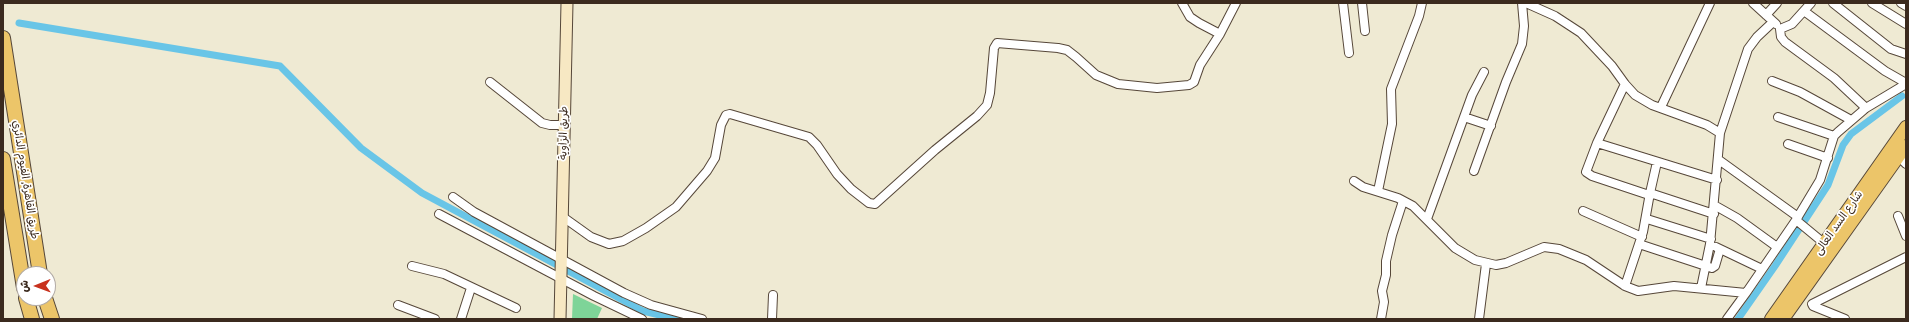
<!DOCTYPE html>
<html>
<head>
<meta charset="utf-8">
<style>
  body { margin:0 }
  #map { position:relative; width:1909px; height:322px; overflow:hidden; background:#efead3; font-family:"Balsamiq Sans","Playpen Sans Arabic",sans-serif }
  canvas { display:block }
  .frame { position:absolute; inset:0; border:4px solid #3b2a1e; pointer-events:none }
  .north { position:absolute; left:16px; top:266px; width:40px; height:40px; box-sizing:border-box; background:#fff; border:1px solid #b1aaa5; border-radius:50%; rotate:269deg; font-size:11px; font-weight:700; line-height:16px; text-align:center; color:#3b2a1e }
  .north::after { content:''; display:block; margin:auto; width:14px; height:18px; background:#c8321e; clip-path:polygon(50% 0,100% 100%,50% 72%,0 100%) }
</style>
</head>
<body>
<div id="map">
<canvas width="1909" height="322"></canvas>
<div class="frame"></div>
<div class="north">ش</div>
</div>
<script>
const c = document.querySelector('canvas').getContext('2d');
c.lineJoin = 'round';
function fill(path, color) {
  c.fillStyle = color;
  c.fill(path, 'evenodd');
}
function shape(rows) {
  const path = new Path2D();
  for (const r of rows) {
    path.moveTo(r[0], r[1]);
    for (let i = 2; i < r.length; i += 2) path.lineTo(r[i], r[i + 1]);
  }
  return path;
}
function trace(path, color, width, dash) {
  c.strokeStyle = color;
  c.lineWidth = width;
  c.lineCap = dash ? 'butt' : 'round';
  c.setLineDash(dash || []);
  c.stroke(path);
}
function write(font, color, halo, rows, align = 'center') {
  c.font = font + ' "Balsamiq Sans","Playpen Sans Arabic",sans-serif';
  c.lineWidth = 3.5;
  c.setLineDash([]);
  c.textBaseline = 'middle';
  c.strokeStyle = halo;
  c.fillStyle = color;
  for (const [text, x, y, turn = 0] of rows) {
    c.save();
    c.translate(x, y);
    c.rotate((+turn || 0) * Math.PI / 180);
    c.textAlign = isNaN(turn) ? turn : align;
    if (halo) c.strokeText(text, 0, 0);
    c.fillText(text, 0, 0);
    c.restore();
  }
}
fill(shape([
  [573,294,602,308,597,319,572,319]
]), '#7ed498');
trace(shape([
  [19,23,280,66,361,148,422,193,643,311,676,319],
  [1738,319,1775,266,1828,185,1843,145,1851,134,1902,96]
]), '#69c5e7', 7);
const street = shape([
  [1182,3,1190,17,1199,23,1220,34],
  [1343,3,1349,53],
  [1362,3,1365,31],
  [1526,3,1555,16,1581,33,1612,66,1625,84,1635,95,1652,105,1707,125,1720,133,1710,244,1701,288],
  [1753,3,1776,24],
  [1833,3,1891,49,1906,54],
  [1872,3,1906,24],
  [1901,3,1906,6],
  [1804,11,1885,71,1906,83],
  [1766,15,1777,3],
  [1780,29,1781,37,1785,42,1834,78,1866,108],
  [1780,29,1792,24,1811,3],
  [1772,81,1800,92,1851,120],
  [490,82,542,123,550,125,564,125],
  [1625,84,1597,143,1586,172,1592,176,1649,195],
  [1661,107,1710,3],
  [1464,117,1491,126],
  [1778,117,1834,136],
  [1720,133,1748,49,1757,37,1773,22],
  [1597,143,1717,180],
  [1788,144,1828,158],
  [1898,156,1906,164],
  [1719,160,1798,217],
  [1474,171,1506,82,1522,44,1524,26,1522,3],
  [1354,181,1363,187,1398,198,1413,206,1455,248,1475,260,1496,265,1506,263,1544,247,1559,249,1586,260,1625,286,1638,291,1674,286,1746,293,1796,220,1825,244],
  [1378,191,1392,124,1391,89,1419,16,1422,3],
  [1650,193,1714,214],
  [453,197,474,212,624,293,651,305,702,319],
  [1714,205,1737,218,1777,247],
  [1583,211,1642,237],
  [439,214,594,296,642,319],
  [1898,216,1906,236],
  [563,217,591,237,609,244,623,241,646,228,676,207,707,171,715,158,721,125,726,115,730,114,809,137,817,145,837,174,851,189,869,203,875,204,935,150,977,116,987,105,990,93,994,48,997,43,1058,48,1067,50,1076,57,1096,75,1118,84,1157,88,1189,85,1194,82,1200,65,1220,34,1236,3],
  [1427,219,1472,95,1484,72],
  [1647,219,1711,239],
  [1796,220,1820,180,1834,136,1838,132,1866,108,1906,84],
  [1639,244,1712,268,1715,266,1720,249],
  [1716,247,1762,269],
  [412,266,444,274,516,308],
  [1625,286,1643,232,1650,193,1657,162],
  [398,305,435,319],
  [461,319,471,288],
  [772,319,773,295],
  [1381,319,1384,302,1382,291,1386,275,1386,261,1392,235,1403,201],
  [1479,319,1486,264],
  [1727,319,1746,293],
  [1845,319,1813,306,1812,304,1906,257]
]);
const secondary = shape([
  [560,319,567,3]
]);
const primary = shape([
  [1771,319,1906,127],
  [1783,319,1906,146]
]);
const highway = shape([
  [3,38,40,274],
  [3,159,24,288],
  [26,298,32,319],
  [45,298,52,319]
]);
trace(street, '#564739', 10);
trace(secondary, '#564739', 13);
trace(primary, '#564739', 14);
trace(highway, '#564739', 16);
trace(street, '#fff', 8);
trace(secondary, '#f7e8c3', 11);
trace(primary, '#ecc569', 12);
trace(highway, '#ecc569', 14);
write('11px', '#3b2a1e', '#fff', [
  ["طريق الزاوية",564,133,-89],
  ["طريق القاهرة, الفيوم الدائري",25,180,81],
  ["شارع السد العالى",1839,223,-55]
]);
</script>
</body>
</html>
